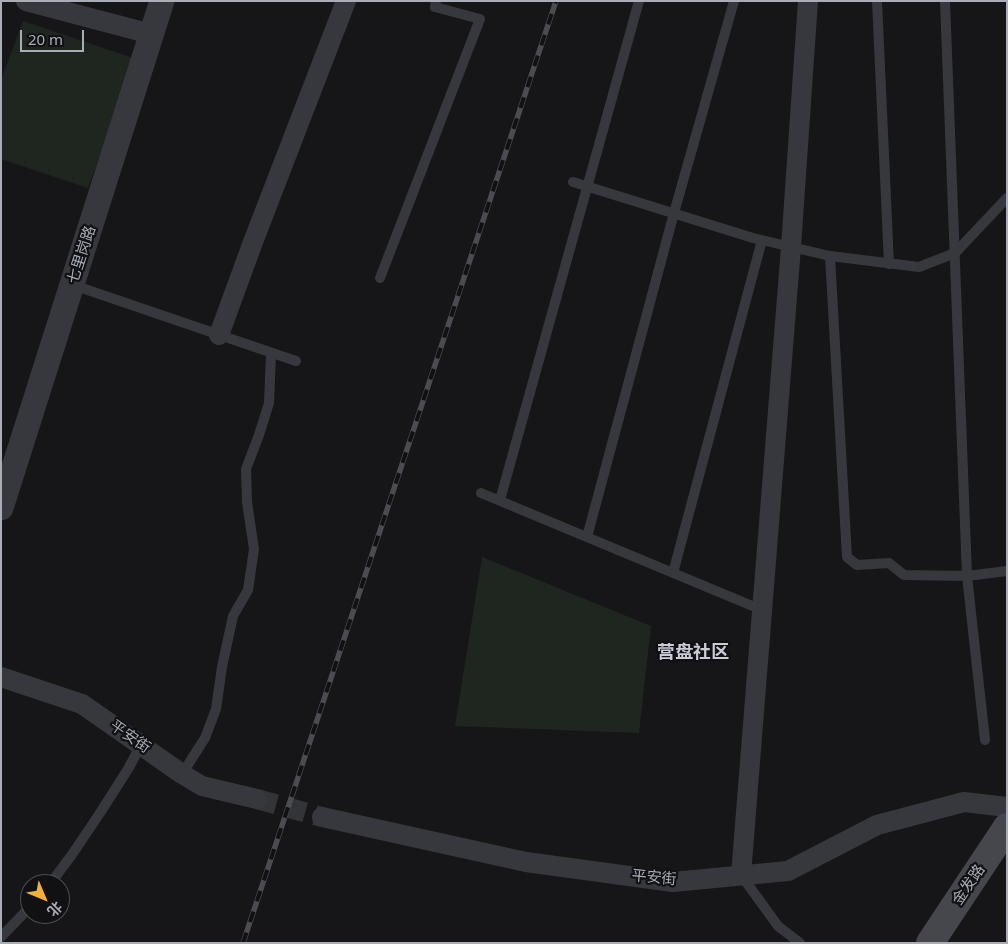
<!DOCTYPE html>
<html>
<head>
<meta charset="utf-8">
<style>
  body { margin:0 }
  #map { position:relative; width:1008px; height:944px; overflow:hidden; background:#161618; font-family:"Noto Sans","Noto Sans SC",sans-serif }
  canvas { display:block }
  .frame { position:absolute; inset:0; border:2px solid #a8adb8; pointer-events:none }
  .north { position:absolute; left:20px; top:874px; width:50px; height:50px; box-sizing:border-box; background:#111113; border:1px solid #4d4f55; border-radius:50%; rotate:135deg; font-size:14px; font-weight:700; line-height:20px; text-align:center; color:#a8adb8 }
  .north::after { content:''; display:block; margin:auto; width:18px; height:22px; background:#f2b134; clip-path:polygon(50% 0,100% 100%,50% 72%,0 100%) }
  .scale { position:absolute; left:20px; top:30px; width:64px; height:22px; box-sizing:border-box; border:2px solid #a8adb8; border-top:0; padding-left:6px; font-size:15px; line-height:18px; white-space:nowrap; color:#a8adb8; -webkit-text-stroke:4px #111113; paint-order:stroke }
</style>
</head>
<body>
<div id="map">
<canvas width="1008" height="944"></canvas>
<div class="frame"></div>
<div class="north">北</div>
<div class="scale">20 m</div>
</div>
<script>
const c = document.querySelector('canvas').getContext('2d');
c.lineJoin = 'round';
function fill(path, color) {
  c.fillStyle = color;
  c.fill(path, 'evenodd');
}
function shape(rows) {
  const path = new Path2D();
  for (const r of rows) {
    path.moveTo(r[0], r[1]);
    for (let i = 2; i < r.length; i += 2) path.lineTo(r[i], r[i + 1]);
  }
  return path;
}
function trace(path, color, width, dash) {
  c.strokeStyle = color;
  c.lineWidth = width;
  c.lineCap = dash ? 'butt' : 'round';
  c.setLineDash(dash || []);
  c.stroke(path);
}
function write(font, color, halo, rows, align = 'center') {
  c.font = font + ' "Noto Sans","Noto Sans SC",sans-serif';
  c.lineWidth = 4.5;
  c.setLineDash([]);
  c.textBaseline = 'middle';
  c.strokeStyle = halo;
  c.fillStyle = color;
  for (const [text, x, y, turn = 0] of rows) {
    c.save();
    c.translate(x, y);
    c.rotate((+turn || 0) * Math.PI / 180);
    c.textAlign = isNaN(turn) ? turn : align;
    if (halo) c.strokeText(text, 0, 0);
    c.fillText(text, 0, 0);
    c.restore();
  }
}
fill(shape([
  [23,21,136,59,88,188,1,159,1,80],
  [482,557,651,626,639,733,455,726]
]), '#1e261f');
trace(shape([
  [257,799,322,817]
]), '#333438', 20, [20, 10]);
trace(shape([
  [877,1,889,264],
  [945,1,967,576,985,740],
  [573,182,753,238,830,256,919,267,955,253,1007,198],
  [830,256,847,557,857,565,889,563,904,575,967,576,1007,571],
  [380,278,480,19,435,7,436,1],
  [73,285,296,361],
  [481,493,762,610],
  [500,500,639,1],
  [587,537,674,213,734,1],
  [673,573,762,240],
  [182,774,205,738,216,709,222,667,233,616,248,590,254,549,247,502,246,469,259,435,269,403,271,353],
  [741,875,778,926,800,943],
  [50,884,71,856,100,813,128,769,141,745],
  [1,937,30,907]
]), '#37383d', 10);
trace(shape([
  [26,1,151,34],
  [219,335,253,242,346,1],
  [1,677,82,704,182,774,202,786,257,799],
  [322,817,526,862,673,882,788,871,877,825,964,802,1007,807],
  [741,875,791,247,808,1]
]), '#37383d', 20);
trace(shape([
  [1,508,162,1]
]), '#37383d', 25);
trace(shape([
  [930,943,1007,827]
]), '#45474d', 28);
const rail = shape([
  [243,943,556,1]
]);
trace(rail, '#4a4c52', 5.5);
trace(rail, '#111113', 4, [11]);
write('15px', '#a8adb8', '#111113', [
  ["七里岗路",82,255,-72],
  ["平安街",130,737,35],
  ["平安街",654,878,5],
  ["金发路",969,885,-56]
]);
write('bold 18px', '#c9ccd4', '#111113', [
  ["营盘社区",693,653]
]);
</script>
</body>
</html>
